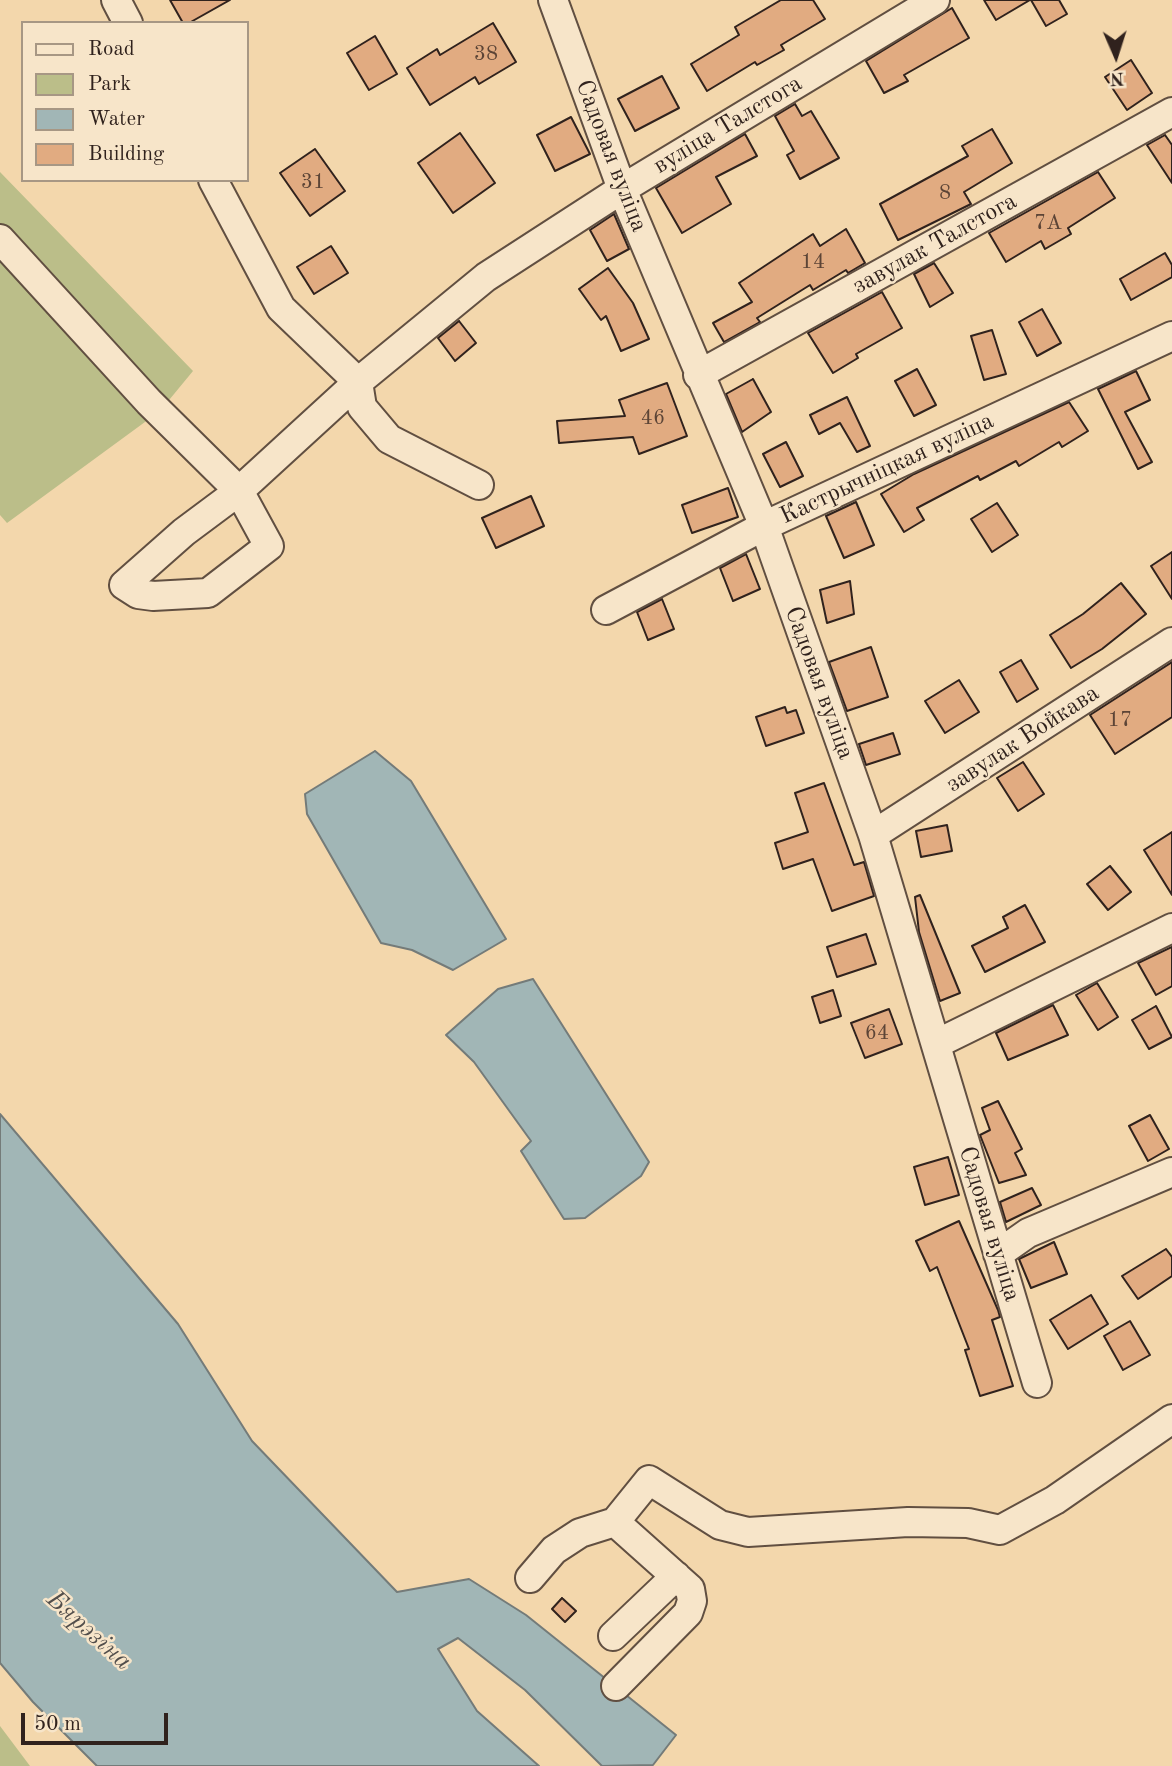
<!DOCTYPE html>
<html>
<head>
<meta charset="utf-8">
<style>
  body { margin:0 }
  #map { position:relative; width:1172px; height:1766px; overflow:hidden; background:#f3d7ac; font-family:"Old Standard TT",serif }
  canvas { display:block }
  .legend { position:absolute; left:21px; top:21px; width:228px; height:161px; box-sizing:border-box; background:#f7e5c9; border:2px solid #a79784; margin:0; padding:9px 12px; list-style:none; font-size:21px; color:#30221d }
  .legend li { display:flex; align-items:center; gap:14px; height:35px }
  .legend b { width:35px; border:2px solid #a79784 }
  .north { position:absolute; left:1081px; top:21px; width:70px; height:70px; -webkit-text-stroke:5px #f7e5c9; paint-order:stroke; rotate:177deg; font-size:19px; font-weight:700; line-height:28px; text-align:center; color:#30221d }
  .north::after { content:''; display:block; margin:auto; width:24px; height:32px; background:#30221d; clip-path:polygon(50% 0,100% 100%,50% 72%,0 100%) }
  .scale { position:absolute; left:21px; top:1713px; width:147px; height:32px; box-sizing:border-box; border:4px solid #30221d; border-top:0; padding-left:9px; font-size:21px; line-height:24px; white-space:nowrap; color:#30221d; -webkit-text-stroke:5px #f7e5c9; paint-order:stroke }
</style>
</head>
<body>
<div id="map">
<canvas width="1172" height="1766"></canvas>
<ul class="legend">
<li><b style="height:9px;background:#f7e5c9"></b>Road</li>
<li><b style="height:19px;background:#bbbe89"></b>Park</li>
<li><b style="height:19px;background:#a1b6b6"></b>Water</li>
<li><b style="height:19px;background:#e1ab81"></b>Building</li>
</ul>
<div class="north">N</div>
<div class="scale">50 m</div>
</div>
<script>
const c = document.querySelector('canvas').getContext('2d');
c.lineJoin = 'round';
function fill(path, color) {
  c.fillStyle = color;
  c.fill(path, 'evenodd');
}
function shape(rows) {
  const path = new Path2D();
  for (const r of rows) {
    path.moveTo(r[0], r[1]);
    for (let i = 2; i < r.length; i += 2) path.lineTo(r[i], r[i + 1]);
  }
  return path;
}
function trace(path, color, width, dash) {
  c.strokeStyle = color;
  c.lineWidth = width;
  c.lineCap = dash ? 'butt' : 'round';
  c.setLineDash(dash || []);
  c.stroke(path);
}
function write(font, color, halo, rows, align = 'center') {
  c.font = font + ' "Old Standard TT",serif';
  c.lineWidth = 5;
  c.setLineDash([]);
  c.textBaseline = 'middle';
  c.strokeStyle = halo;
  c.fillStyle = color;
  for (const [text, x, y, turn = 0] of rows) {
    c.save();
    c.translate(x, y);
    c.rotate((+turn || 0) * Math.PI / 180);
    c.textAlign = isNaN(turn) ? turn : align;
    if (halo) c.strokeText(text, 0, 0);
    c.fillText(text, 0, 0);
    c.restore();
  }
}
fill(shape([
  [0,172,193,371,160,411,7,523,0,515],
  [0,1726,30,1766,0,1766]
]), '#bbbe89');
const water = shape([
  [375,751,411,781,506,939,453,970,412,950,381,943,307,814,305,794,375,751],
  [533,979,649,1162,641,1176,585,1218,564,1219,521,1151,531,1141,474,1062,446,1035,498,989,533,979],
  [0,1114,178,1324,252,1441,397,1592,469,1579,526,1615,676,1735,653,1765,602,1766,525,1690,458,1638,438,1649,477,1711,539,1766,97,1766,33,1702,0,1663,0,1114]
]);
fill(water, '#a1b6b6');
trace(water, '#747b79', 2);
const building = shape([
  [170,0,230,0,189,23,183,23,170,0],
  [781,0,813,0,825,19,781,45,784,50,757,65,755,62,707,91,691,64,739,35,735,27,781,0],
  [984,0,1030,0,996,20,984,0],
  [1031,0,1059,0,1067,14,1046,26,1031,0],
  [952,8,969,38,904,75,908,81,884,93,866,61,952,8],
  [493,23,516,62,479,84,475,77,430,105,407,68,437,49,440,55,493,23],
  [375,36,397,74,369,90,347,53,375,36],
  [1131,60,1152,93,1127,110,1105,77,1131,60],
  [662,76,679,108,635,131,618,99,662,76],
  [795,104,802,116,811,111,839,158,800,179,787,155,794,151,775,116,795,104],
  [571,117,590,154,555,171,537,135,571,117],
  [992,129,1012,163,964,192,971,204,898,240,880,204,968,156,962,146,992,129],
  [460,133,495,183,453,213,418,163,460,133],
  [745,134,757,156,716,177,731,204,682,233,656,188,745,134],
  [1165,135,1172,145,1172,183,1147,145,1165,135],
  [315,149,345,191,310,216,280,173,315,149],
  [1098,172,1115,198,1068,228,1071,234,1045,249,1041,241,1006,262,989,233,1098,172],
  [614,214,629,249,607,261,590,230,614,214],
  [846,229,865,263,848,273,846,270,813,290,810,285,757,318,760,322,724,342,713,323,752,302,739,283,813,234,820,246,846,229],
  [331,246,348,273,314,294,297,267,331,246],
  [1165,253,1172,265,1172,277,1131,300,1120,279,1165,253],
  [934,263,953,293,930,307,914,274,934,263],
  [608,268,633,303,649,339,621,351,606,316,601,320,579,289,608,268],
  [882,292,902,328,856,354,858,358,833,373,808,333,882,292],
  [1042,309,1061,343,1037,356,1019,322,1042,309],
  [459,321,476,343,455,361,438,338,459,321],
  [992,330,1006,374,984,380,971,336,992,330],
  [917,369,936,405,914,416,895,381,917,369],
  [1136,371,1150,400,1125,412,1152,462,1138,469,1098,389,1136,371],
  [753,379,771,412,742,432,726,394,753,379],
  [667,383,687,436,639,454,633,437,559,443,557,421,625,416,619,400,667,383],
  [847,397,870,446,857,452,840,423,819,434,810,415,847,397],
  [1069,402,1088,431,1062,447,1059,442,1019,466,1016,461,980,480,978,476,917,508,924,520,904,532,881,494,914,474,1069,402],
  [786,442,803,476,780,487,763,454,786,442],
  [728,488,738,517,692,533,682,505,728,488],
  [531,496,544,526,496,548,482,518,531,496],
  [856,502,874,545,844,558,826,516,856,502],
  [997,503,1018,535,992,552,971,519,997,503],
  [1172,552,1172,599,1151,566,1172,552],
  [746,554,760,589,733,601,720,568,746,554],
  [850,581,854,614,827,623,820,590,850,581],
  [1121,583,1146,614,1102,649,1071,668,1050,635,1083,614,1121,583],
  [662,599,674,629,648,640,637,612,662,599],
  [871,647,888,697,847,711,829,662,871,647],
  [1021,660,1038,689,1017,702,1000,672,1021,660],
  [1172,662,1172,717,1115,754,1090,715,1172,662],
  [959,680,979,712,945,733,925,701,959,680],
  [785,707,787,713,796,710,804,733,766,746,756,717,785,707],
  [893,733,900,754,866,765,859,744,893,733],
  [1023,762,1044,794,1018,811,997,778,1023,762],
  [824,783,854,865,864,862,874,896,832,911,813,859,783,869,775,843,808,832,795,793,824,783],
  [947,825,952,851,921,857,916,831,947,825],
  [1172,832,1172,895,1144,850,1172,832],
  [1110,866,1131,892,1108,910,1087,884,1110,866],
  [920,895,960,993,940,1001,919,932,915,897,920,895],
  [1025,905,1045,942,985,972,972,946,1008,928,1003,917,1025,905],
  [866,934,876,964,837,977,827,947,866,934],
  [1172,947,1172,986,1156,995,1138,963,1172,947],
  [1097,983,1118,1017,1098,1030,1076,995,1097,983],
  [833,990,841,1016,820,1023,812,997,833,990],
  [1053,1005,1068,1035,1008,1060,996,1033,1053,1005],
  [1156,1006,1172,1037,1149,1049,1132,1020,1156,1006],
  [889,1009,902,1044,865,1058,851,1023,889,1009],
  [998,1101,1022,1149,1015,1153,1026,1175,999,1183,980,1135,990,1130,982,1108,998,1101],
  [1150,1115,1169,1149,1148,1161,1129,1126,1150,1115],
  [948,1157,959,1195,925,1205,914,1167,948,1157],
  [1032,1188,1041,1205,1006,1222,1000,1202,1032,1188],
  [959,1221,998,1310,1000,1317,992,1320,1013,1386,980,1396,965,1350,969,1349,937,1267,930,1271,916,1241,959,1221],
  [1054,1242,1067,1274,1031,1288,1019,1259,1054,1242],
  [1166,1249,1172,1257,1172,1276,1138,1299,1122,1276,1166,1249],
  [1091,1295,1108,1324,1068,1349,1050,1320,1091,1295],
  [1130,1321,1150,1355,1123,1370,1104,1336,1130,1321],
  [562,1598,576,1611,565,1622,552,1609,562,1598]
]);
fill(building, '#e1ab81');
trace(building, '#30221d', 2);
const minor = shape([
  [116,0,128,23],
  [553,0,622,189,764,526,873,835,1037,1383],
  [213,180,281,308,358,382],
  [0,239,149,402,239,491,269,546,208,593,153,596,138,594,124,585,184,532,239,491,358,382,486,277,622,189,935,0],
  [698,375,1172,112],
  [358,382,362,407,389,439,479,485],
  [606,610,764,526,1172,336],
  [873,835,1172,642],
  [936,1044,1172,928],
  [998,1254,1028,1233,1172,1172],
  [615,1522,649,1480,720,1525,748,1532,908,1522,968,1523,1000,1530,1055,1500,1172,1419],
  [530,1578,554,1550,580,1533,615,1522,690,1589,692,1601,688,1613,616,1686],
  [613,1636,676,1576]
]);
trace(minor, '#614f41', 32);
trace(minor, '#f7e5c9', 28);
write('21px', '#5c4436', null, [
  ["38",486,54],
  ["31",313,182],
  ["8",945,193],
  ["7А",1048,223],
  ["14",813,262],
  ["46",653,418],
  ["17",1120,720],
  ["64",877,1033]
]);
write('24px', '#30221d', '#f7e5c9', [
  ["вуліца Талстога",728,125,-31],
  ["Садовая вуліца",611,156,69],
  ["завулак Талстога",935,244,-29],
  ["Кастрычніцкая вуліца",887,469,-25],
  ["Садовая вуліца",819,683,70],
  ["завулак Войкава",1023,739,-33],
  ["Садовая вуліца",989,1224,73]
]);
write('italic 26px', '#524e4b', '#f7e5c9', [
  ["Бярэзіна",89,1631,42]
]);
</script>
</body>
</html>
